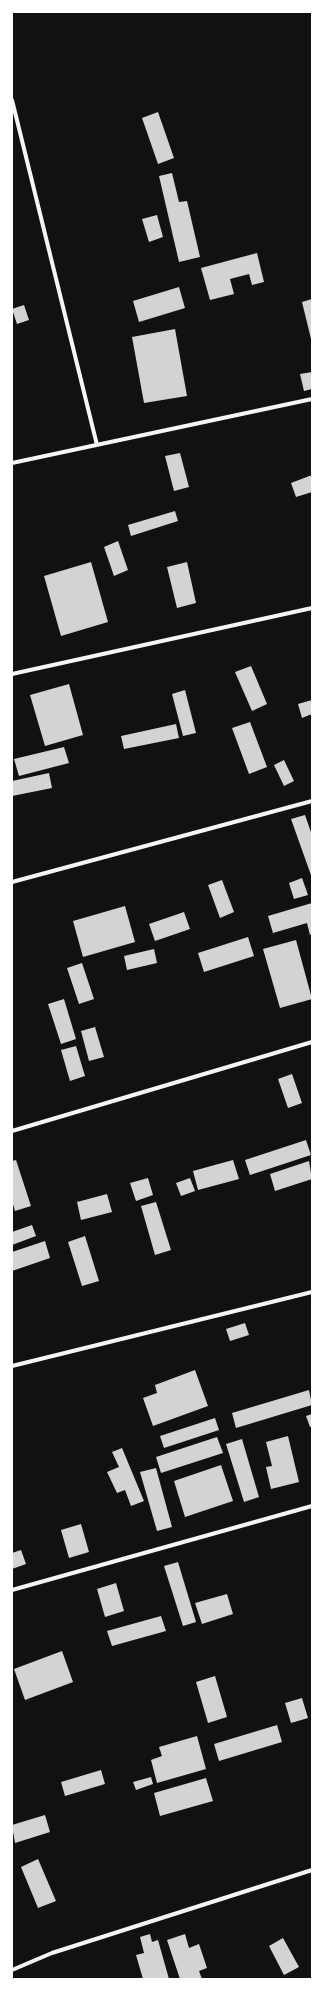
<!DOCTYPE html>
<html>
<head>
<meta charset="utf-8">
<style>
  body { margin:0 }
  #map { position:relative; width:324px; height:1991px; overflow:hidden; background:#111; font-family:"Titillium Web",sans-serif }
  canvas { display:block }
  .frame { position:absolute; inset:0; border:13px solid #fff; pointer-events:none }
</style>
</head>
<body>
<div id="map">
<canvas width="324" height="1991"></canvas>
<div class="frame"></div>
</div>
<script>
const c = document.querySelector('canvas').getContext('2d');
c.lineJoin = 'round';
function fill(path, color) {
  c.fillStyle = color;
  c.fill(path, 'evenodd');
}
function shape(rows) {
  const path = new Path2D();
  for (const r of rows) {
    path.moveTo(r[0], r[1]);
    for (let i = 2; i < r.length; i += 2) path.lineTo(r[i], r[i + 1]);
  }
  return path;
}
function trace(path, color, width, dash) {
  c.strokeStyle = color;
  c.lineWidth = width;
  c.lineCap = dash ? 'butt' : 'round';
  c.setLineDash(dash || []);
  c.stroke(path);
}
fill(shape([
  [158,112,174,158,158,164,142,118],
  [172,173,179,202,187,201,200,257,179,262,159,176],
  [157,215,163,237,149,242,142,219],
  [257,253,264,282,252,285,249,274,230,279,234,294,210,300,201,268],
  [179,287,185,308,139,322,133,301],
  [312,299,312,339,311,339,302,302],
  [24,305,29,320,17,324,12,309],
  [175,329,187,396,144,403,132,337],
  [312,372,312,389,304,391,300,374],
  [180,453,189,487,174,491,165,456],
  [312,475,312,492,296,497,291,483],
  [175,511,178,521,131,536,128,525],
  [118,541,128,570,114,576,104,547],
  [91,562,108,622,61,636,44,576],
  [187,562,196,603,177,608,167,567],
  [251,666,267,704,252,711,235,672],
  [69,684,83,735,45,746,30,695],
  [185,690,196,733,183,736,172,694],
  [312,700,312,714,302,718,298,704],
  [250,722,267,767,249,774,232,728],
  [176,724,179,738,124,749,121,736],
  [64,747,69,763,19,776,14,759],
  [284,760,294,781,284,786,274,765],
  [49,773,52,788,12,796,12,781],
  [305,815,312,835,312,878,291,819],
  [302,878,308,895,294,899,289,883],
  [222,880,234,912,220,918,208,885],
  [312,903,312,934,310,935,307,923,273,933,268,916],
  [125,906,135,942,83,957,73,921],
  [184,912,190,929,155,941,149,924],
  [248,937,254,956,204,972,198,953],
  [296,940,312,999,280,1008,263,949],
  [154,949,157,963,127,970,124,956],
  [82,963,94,999,79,1004,67,968],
  [64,999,76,1039,61,1044,48,1004],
  [95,1027,104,1057,89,1061,81,1031],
  [76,1046,85,1076,70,1081,61,1050],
  [292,1074,302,1103,288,1108,278,1079],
  [306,1140,311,1155,250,1175,245,1160],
  [16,1160,31,1206,15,1211,12,1201,12,1161],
  [233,1160,239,1179,198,1190,193,1171],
  [309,1161,312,1179,275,1191,270,1174],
  [148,1178,153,1195,136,1201,130,1183],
  [190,1178,195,1191,181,1196,176,1183],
  [107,1194,112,1212,81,1220,77,1202],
  [156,1202,171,1250,155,1255,141,1206],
  [32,1225,36,1236,12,1245,12,1232],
  [85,1236,99,1281,82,1286,68,1242],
  [45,1241,50,1258,12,1271,12,1252],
  [245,1323,249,1335,230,1341,226,1329],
  [195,1370,208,1406,153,1426,143,1398,157,1393,155,1385],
  [309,1390,312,1405,236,1428,232,1413],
  [312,1414,312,1427,310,1427,306,1416],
  [215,1418,219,1430,164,1448,160,1436],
  [288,1436,299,1482,271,1489,266,1467,272,1466,266,1442],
  [217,1437,223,1453,161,1473,156,1457],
  [242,1439,259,1497,244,1502,226,1444],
  [122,1448,144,1501,131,1506,125,1490,117,1493,107,1472,119,1467,112,1452],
  [221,1465,233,1501,185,1517,174,1481],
  [156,1468,172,1527,157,1531,140,1472],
  [81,1524,89,1552,69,1558,61,1530],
  [21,1550,26,1564,12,1569,12,1553],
  [178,1562,196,1622,183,1626,164,1566],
  [116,1583,124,1611,105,1617,97,1589],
  [227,1594,233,1614,202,1624,195,1603],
  [161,1616,166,1631,112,1646,107,1631],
  [62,1651,73,1682,25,1700,14,1669],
  [215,1676,227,1717,208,1723,196,1682],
  [302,1698,308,1718,291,1723,285,1703],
  [277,1725,282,1742,219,1761,214,1744],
  [197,1736,206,1769,157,1783,151,1760,162,1756,159,1747],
  [101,1770,105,1784,65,1796,61,1782],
  [151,1777,153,1784,136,1790,133,1782],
  [206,1778,213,1801,160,1816,154,1793],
  [45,1815,50,1832,15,1843,12,1825],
  [38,1859,56,1901,38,1908,21,1867],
  [150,1934,152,1942,158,1940,169,1979,143,1979,136,1955,144,1953,140,1937],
  [185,1934,189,1948,199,1944,207,1968,199,1971,202,1979,180,1979,167,1940],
  [283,1938,299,1967,284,1975,269,1946]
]), '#d3d3d3');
trace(shape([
  [12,100,97,445],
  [12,463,312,399],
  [12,674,312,608],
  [12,882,312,801],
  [12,1131,312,1042],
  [12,1366,312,1292],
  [12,1590,312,1506],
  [12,1970,52,1953,312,1870]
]), '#f5f5f5', 4);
</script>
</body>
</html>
